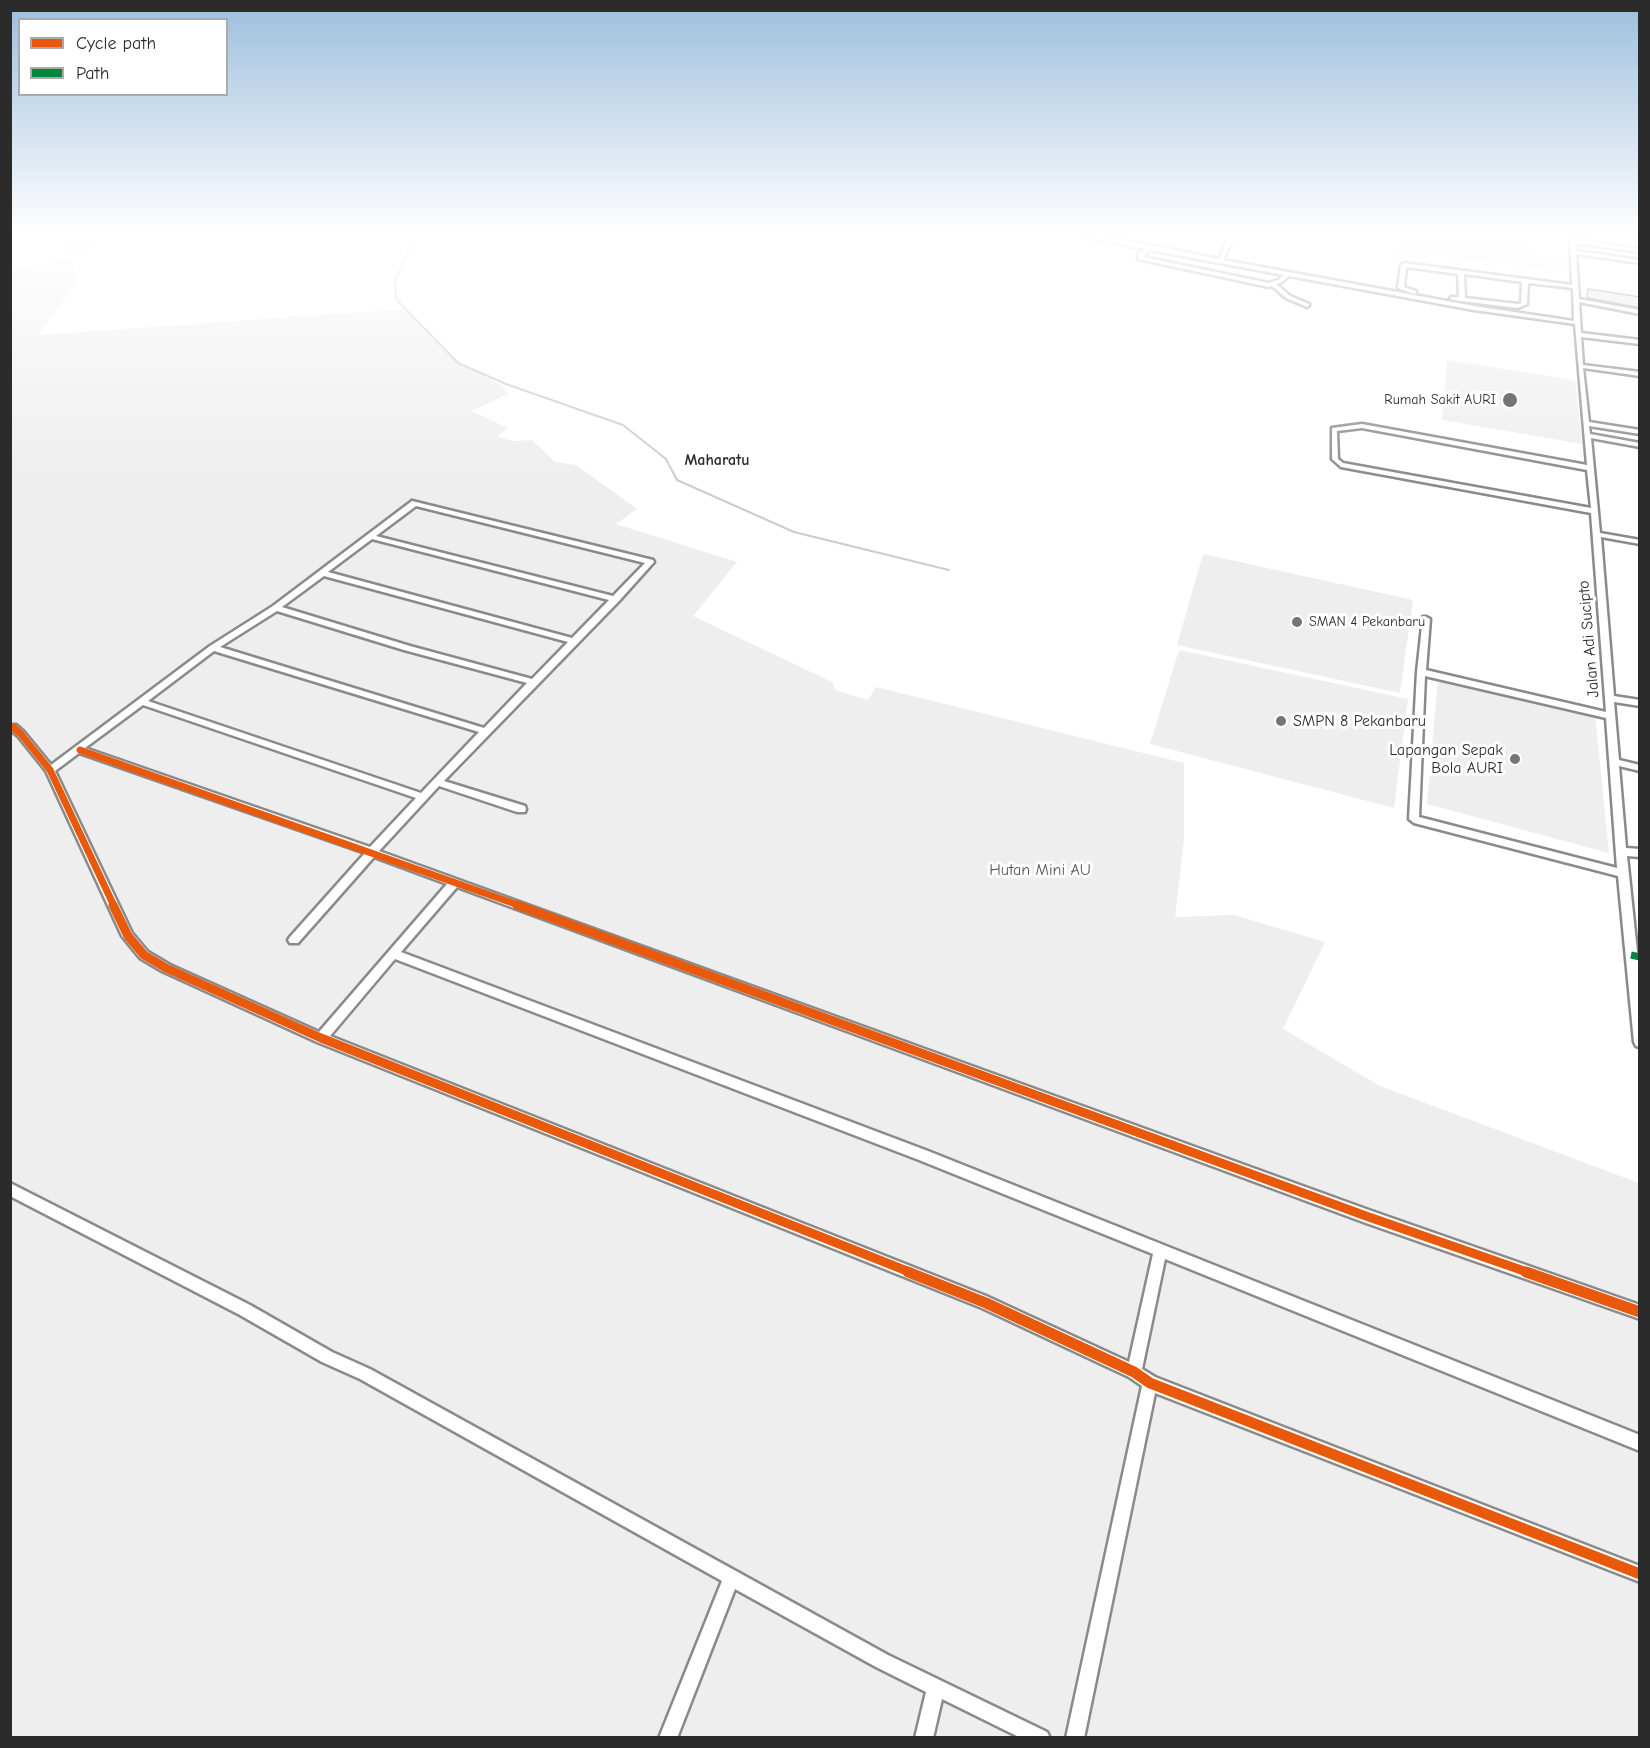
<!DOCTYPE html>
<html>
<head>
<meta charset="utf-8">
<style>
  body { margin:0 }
  #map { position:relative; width:1650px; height:1748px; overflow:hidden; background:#fff; font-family:"Comic Neue",sans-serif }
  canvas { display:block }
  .frame { position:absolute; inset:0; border:12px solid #2b2b2b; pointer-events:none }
  .legend { position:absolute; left:18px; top:18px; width:210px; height:78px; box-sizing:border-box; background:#fff; border:2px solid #aaa; margin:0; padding:8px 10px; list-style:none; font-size:18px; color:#2b2b2b }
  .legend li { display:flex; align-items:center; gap:12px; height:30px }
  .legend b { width:30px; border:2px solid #aaa }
</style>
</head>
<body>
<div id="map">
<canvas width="1650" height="1748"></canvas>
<div class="frame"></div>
<ul class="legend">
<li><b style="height:8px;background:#e8590c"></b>Cycle path</li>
<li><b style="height:8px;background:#00873e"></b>Path</li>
</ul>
</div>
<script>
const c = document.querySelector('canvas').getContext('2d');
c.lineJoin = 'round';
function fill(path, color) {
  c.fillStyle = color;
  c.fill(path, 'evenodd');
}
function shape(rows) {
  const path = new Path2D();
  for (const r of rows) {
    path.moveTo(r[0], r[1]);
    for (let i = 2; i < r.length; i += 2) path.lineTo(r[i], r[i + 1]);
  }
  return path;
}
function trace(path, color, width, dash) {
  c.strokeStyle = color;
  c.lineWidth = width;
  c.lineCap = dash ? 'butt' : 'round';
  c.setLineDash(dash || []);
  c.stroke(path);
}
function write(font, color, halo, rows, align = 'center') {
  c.font = font + ' "Comic Neue",sans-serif';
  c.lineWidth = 6;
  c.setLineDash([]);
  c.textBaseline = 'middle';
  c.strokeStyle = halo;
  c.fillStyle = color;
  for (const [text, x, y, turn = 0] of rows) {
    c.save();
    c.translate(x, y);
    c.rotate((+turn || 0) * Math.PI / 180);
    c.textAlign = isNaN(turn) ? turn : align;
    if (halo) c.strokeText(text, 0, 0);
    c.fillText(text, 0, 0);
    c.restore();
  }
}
fill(shape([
  [80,234,96,234,93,240,108,240,100,246,78,252,64,248,87,236],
  [1400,234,1468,234,1527,242,1528,253,1567,259,1567,272,1397,250],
  [72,258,76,283,38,335,405,309,459,362,503,386,508,394,471,411,508,428,497,436,512,441,532,440,555,462,576,465,637,509,616,524,737,562,693,616,832,682,835,690,868,700,876,687,1184,763,1184,840,1175,917,1234,915,1325,942,1283,1029,1380,1086,1639,1183,1639,1737,11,1738,11,270],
  [1447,360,1575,380,1582,444,1442,420],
  [1203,554,1413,600,1400,693,1177,645],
  [1179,650,1408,699,1394,808,1150,744],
  [1438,678,1595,714,1609,853,1427,804]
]), '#eee');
trace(shape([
  [416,234,395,281,396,299,458,363,506,384,623,425,666,459,677,480,794,532,949,570]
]), '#ccc', 2);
const building = shape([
  [1588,289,1640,297,1640,308,1587,298,1588,289]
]);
fill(building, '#e2e2e2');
trace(building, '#8a8a8a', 1.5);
const minor = shape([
  [1071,234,1082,234,1150,245,1219,259,1230,234,1235,234,1223,260,1474,306,1574,321,1573,288,1528,283,1527,304,1518,308,1453,300,1450,298,1451,297,1459,297,1458,274,1406,267,1404,287,1416,291,1416,293,1414,294,1398,288,1401,265,1404,263,1572,285,1570,234,1574,234,1575,240,1640,249,1640,252,1575,243,1576,251,1640,260,1640,263,1576,254,1579,299,1640,310,1640,314,1579,302,1581,333,1640,340,1640,344,1581,337,1583,365,1640,372,1640,376,1583,368,1589,422,1640,430,1640,434,1589,426,1590,434,1640,443,1640,447,1591,438,1600,533,1640,540,1640,544,1601,537,1614,696,1640,700,1640,706,1614,702,1619,760,1640,765,1640,771,1619,766,1626,848,1640,849,1640,857,1627,856,1640,980,1640,1047,1636,1046,1634,1042,1618,876,1414,823,1409,819,1417,672,1423,617,1426,617,1430,619,1426,670,1606,712,1591,513,1341,467,1332,459,1332,428,1362,424,1587,465,1575,324,1474,310,1289,276,1282,282,1276,284,1290,296,1309,304,1309,306,1307,307,1286,298,1272,286,1269,287,1138,259,1138,254,1145,249,1071,234],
  [1150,250,1284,275,1278,280,1269,283,1143,257,1150,250],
  [1464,274,1522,282,1521,303,1518,304,1465,298,1464,274],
  [1362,428,1587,470,1591,508,1343,463,1338,459,1337,431,1362,428],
  [1425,676,1606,718,1617,868,1419,817,1425,676],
  [412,501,653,560,654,562,619,601,444,781,525,806,526,809,525,812,517,812,439,786,379,851,1366,1209,1640,1305,1640,1319,1366,1223,457,887,401,952,928,1151,1640,1435,1640,1451,1165,1259,1142,1369,1155,1377,1640,1566,1640,1582,1155,1393,1084,1738,1066,1738,1142,1386,1129,1377,982,1308,317,1042,162,971,140,958,122,936,46,771,18,736,12,731,10,732,10,725,16,725,24,732,51,765,210,646,273,606,412,501],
  [416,506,645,563,613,596,376,536,416,506],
  [372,539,609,600,572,638,328,572,372,539],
  [324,576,568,642,532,679,410,646,282,607,324,576],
  [277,611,404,650,527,683,484,728,220,647,277,611],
  [214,651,479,732,421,793,148,701,214,651],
  [143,705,416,798,370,847,85,748,143,705],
  [79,753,365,853,290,937,288,940,290,943,298,943,374,857,447,884,319,1032,170,965,148,952,132,933,55,771,79,753],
  [395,959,919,1160,1153,1254,1129,1362,986,1296,330,1036,395,959],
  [10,1183,250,1305,332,1352,370,1369,888,1655,1047,1732,1050,1738,1021,1738,942,1699,933,1738,915,1738,926,1692,876,1667,735,1589,677,1738,659,1738,722,1581,360,1379,322,1362,240,1315,10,1196,10,1183]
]);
const secondary = shape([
  [1629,234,1640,234,1640,237,1629,236,1629,234]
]);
trace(minor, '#8a8a8a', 5);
trace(secondary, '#8a8a8a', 5);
fill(minor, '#fff');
fill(secondary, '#fff');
trace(shape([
  [1631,955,1640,957]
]), '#00873e', 7, [14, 7]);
trace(shape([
  [10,729,13,727,21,734,50,770,114,906],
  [80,750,521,906]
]), '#e8590c', 7);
trace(shape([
  [113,905,128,936,144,955,166,968,321,1038,912,1273],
  [517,905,1366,1216,1530,1273]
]), '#e8590c', 9);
trace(shape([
  [908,1272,986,1303,1134,1372,1150,1383,1640,1574],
  [1526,1272,1640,1312]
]), '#e8590c', 11);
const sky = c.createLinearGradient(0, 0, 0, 479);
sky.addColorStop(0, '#9dbedd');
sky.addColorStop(0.49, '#fff');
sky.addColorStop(1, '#ffffff00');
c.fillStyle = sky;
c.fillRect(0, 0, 1650, 479);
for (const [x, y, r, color] of [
  [1510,400,8,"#757575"],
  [1297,622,6,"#757575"],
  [1281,721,6,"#757575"],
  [1515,759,6,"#757575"]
]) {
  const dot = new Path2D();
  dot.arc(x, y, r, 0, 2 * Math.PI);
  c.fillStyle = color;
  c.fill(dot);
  trace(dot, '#fff', 2);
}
write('14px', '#2b2b2b', '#fff', [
  ["Rumah Sakit AURI",1496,400],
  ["SMAN 4 Pekanbaru",1309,622,"left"]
], 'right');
write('bold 16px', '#2b2b2b', '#fff', [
  ["Maharatu",717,460]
]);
write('16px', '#2b2b2b', '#fff', [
  ["Jalan Adi Sucipto",1589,639,-95]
]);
write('16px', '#2b2b2b', '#fff', [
  ["SMPN 8 Pekanbaru",1293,721],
  ["Lapangan Sepak",1503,750,"right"],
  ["Bola AURI",1503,768,"right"]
], 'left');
write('16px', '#585858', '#fff', [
  ["Hutan Mini AU",1040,870]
]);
</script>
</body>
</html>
